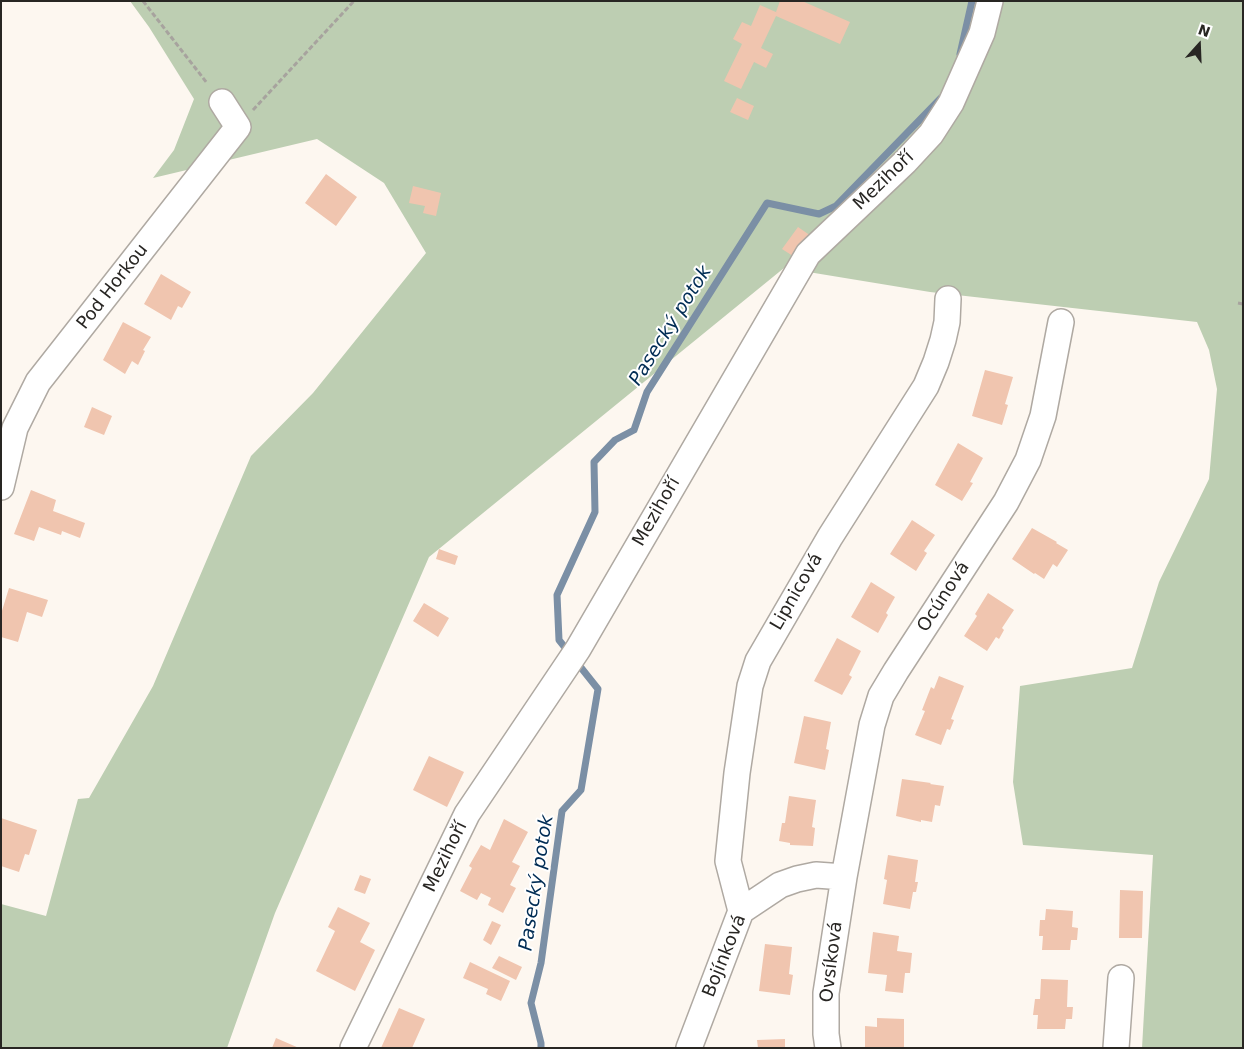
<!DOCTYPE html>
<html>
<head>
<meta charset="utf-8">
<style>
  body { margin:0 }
  #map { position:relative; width:1244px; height:1049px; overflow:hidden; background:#fdf7f0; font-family:"DejaVu Sans",sans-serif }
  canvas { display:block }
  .frame { position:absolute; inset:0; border:2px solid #282623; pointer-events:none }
  .north { position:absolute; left:1174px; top:20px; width:50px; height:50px; -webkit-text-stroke:4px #fff; paint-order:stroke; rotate:20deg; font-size:14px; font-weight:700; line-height:20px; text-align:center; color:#282623 }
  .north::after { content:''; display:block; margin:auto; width:18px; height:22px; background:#282623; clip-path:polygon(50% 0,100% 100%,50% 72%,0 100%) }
</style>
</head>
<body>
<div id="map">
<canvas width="1244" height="1049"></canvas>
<div class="frame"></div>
<div class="north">N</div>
</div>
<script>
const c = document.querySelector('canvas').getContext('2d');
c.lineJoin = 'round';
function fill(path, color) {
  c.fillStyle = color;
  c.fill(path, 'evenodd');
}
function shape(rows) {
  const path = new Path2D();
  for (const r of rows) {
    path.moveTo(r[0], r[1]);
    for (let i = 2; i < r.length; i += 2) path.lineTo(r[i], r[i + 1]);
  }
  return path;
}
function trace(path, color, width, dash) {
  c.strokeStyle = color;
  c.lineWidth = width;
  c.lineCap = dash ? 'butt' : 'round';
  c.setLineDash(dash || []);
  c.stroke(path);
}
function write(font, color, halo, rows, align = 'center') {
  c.font = font + ' "DejaVu Sans",sans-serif';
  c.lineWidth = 4;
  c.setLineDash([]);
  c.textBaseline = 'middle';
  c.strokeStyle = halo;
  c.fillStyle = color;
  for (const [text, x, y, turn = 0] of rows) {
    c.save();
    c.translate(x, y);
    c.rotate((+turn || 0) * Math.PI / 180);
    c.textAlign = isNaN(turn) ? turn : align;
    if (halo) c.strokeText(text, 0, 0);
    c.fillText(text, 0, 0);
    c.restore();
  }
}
fill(shape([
  [130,1,1243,1,1243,1048,1142,1048,1153,855,1023,845,1013,782,1020,686,1132,668,1159,582,1209,479,1217,389,1209,350,1197,322,930,292,784,268,429,557,275,913,227,1048,1,1048,1,904,46,916,78,799,89,798,153,686,251,456,313,393,426,253,384,183,317,139,153,178,174,150,194,99,149,27]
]), '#bdceb2');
trace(shape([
  [960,54,972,1],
  [541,1048,541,1043,531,1003,541,963,562,811,581,790,598,689,559,640,557,595,595,512,594,462,615,440,634,430,647,392,767,203,819,214,836,206,941,98]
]), '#7b8fa5', 7);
fill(shape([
  [780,1,802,1,850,22,840,44,776,16,761,48,773,54,766,68,754,62,741,89,724,81,742,44,733,39,742,22,751,26,760,5,778,13,776,12],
  [737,98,754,106,748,120,730,112],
  [326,174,357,197,336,226,305,203],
  [413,186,441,193,436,216,423,213,425,206,409,203],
  [798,227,811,236,796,258,782,249],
  [161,274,191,292,182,308,178,306,171,320,144,304],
  [123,322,151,337,143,350,145,351,138,365,132,361,125,374,103,360],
  [985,370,1013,377,1005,404,1008,405,1002,425,972,416],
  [92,407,112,416,104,435,84,427],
  [958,443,983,458,970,482,973,483,962,501,935,485],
  [31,490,56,500,53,511,85,523,80,538,62,531,61,535,39,527,34,541,14,534],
  [912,520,935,535,924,551,927,553,916,571,890,554],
  [1032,528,1057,542,1056,543,1068,550,1057,567,1053,564,1044,579,1035,573,1034,574,1012,559],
  [439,549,458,556,455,565,436,559],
  [871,582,895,597,886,613,888,615,878,633,851,617],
  [9,588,48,600,42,617,27,612,18,642,1,637,1,614],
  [988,593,1014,610,1002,628,1004,630,999,639,996,637,987,651,964,636,977,616,975,614],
  [424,603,449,618,438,637,413,621],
  [837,638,861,651,849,675,852,677,842,695,814,681],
  [939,676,964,686,951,719,954,720,950,730,947,729,941,745,915,735,925,711,922,710,931,687,934,689],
  [804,716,831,722,826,749,829,750,825,770,794,763],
  [429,756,464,772,447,807,413,790],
  [902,779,931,783,930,784,944,786,940,806,935,805,932,822,921,820,921,822,896,816],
  [789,796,816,800,812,827,815,828,813,846,790,845,790,843,779,841,782,823,785,823],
  [1,818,37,830,29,855,25,854,19,872,1,866],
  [504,819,528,832,512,862,520,866,510,885,516,888,503,913,488,905,491,898,481,893,477,900,460,891,472,868,469,866,481,845,490,850],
  [888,855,918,860,915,882,918,882,916,892,913,892,910,909,883,904,887,880,884,879],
  [360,875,371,879,365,894,354,890],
  [1120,890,1143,891,1142,938,1119,938],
  [338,907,370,923,360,942,375,950,355,991,316,971,335,931,328,927],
  [1046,909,1073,911,1072,927,1078,928,1077,940,1071,940,1070,950,1042,950,1043,936,1039,936,1040,920,1045,920],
  [492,921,501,925,491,945,483,940],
  [873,932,899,936,897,951,912,953,910,973,905,973,903,993,885,991,887,975,868,973],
  [765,944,792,947,789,974,793,975,790,995,759,991],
  [499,956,522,967,516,980,492,968],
  [470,962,510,981,501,1001,486,994,488,989,463,978],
  [1041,979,1068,980,1067,1007,1073,1007,1072,1019,1066,1019,1065,1029,1037,1029,1038,1015,1033,1015,1035,999,1040,999],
  [399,1008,425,1019,412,1048,381,1048],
  [877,1018,904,1019,904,1048,865,1048,865,1026,877,1027],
  [276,1038,299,1048,272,1048],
  [785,1039,785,1048,758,1048,757,1040]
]), '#f0c5af');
const minor = shape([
  [1,487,15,428,38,382,238,127,222,102],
  [741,911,728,861,737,773,750,686,758,661,830,537,926,386,936,362,943,340,947,322,948,299],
  [353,1048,467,814,578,649,808,254,905,162,931,134,951,103,982,33,990,1],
  [689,1048,741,911,780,885,797,879,816,875,844,877],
  [828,1048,826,1034,826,993,844,877,872,725,881,696,896,671,1006,502,1028,460,1043,416,1061,322],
  [1116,1048,1121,978]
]);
trace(minor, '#afa9a2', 28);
trace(shape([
  [143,1,207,83],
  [253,110,354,1],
  [1238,303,1243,304]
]), '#a7a39e', 3, [5, 2.5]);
trace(minor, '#fff', 25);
write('18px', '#282623', '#fff', [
  ["Mezihoří",884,181,-44],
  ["Pod Horkou",113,287,-52],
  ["Mezihoří",657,512,-60],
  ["Lipnicová",797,592,-60],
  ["Ocúnová",944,597,-57],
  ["Mezihoří",446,857,-64],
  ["Bojínková",725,956,-68],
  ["Ovsíková",832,962,-83]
]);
write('italic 19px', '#002c54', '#fff', [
  ["Pasecký potok",671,326,-58],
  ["Pasecký potok",537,883,-81]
]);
</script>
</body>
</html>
